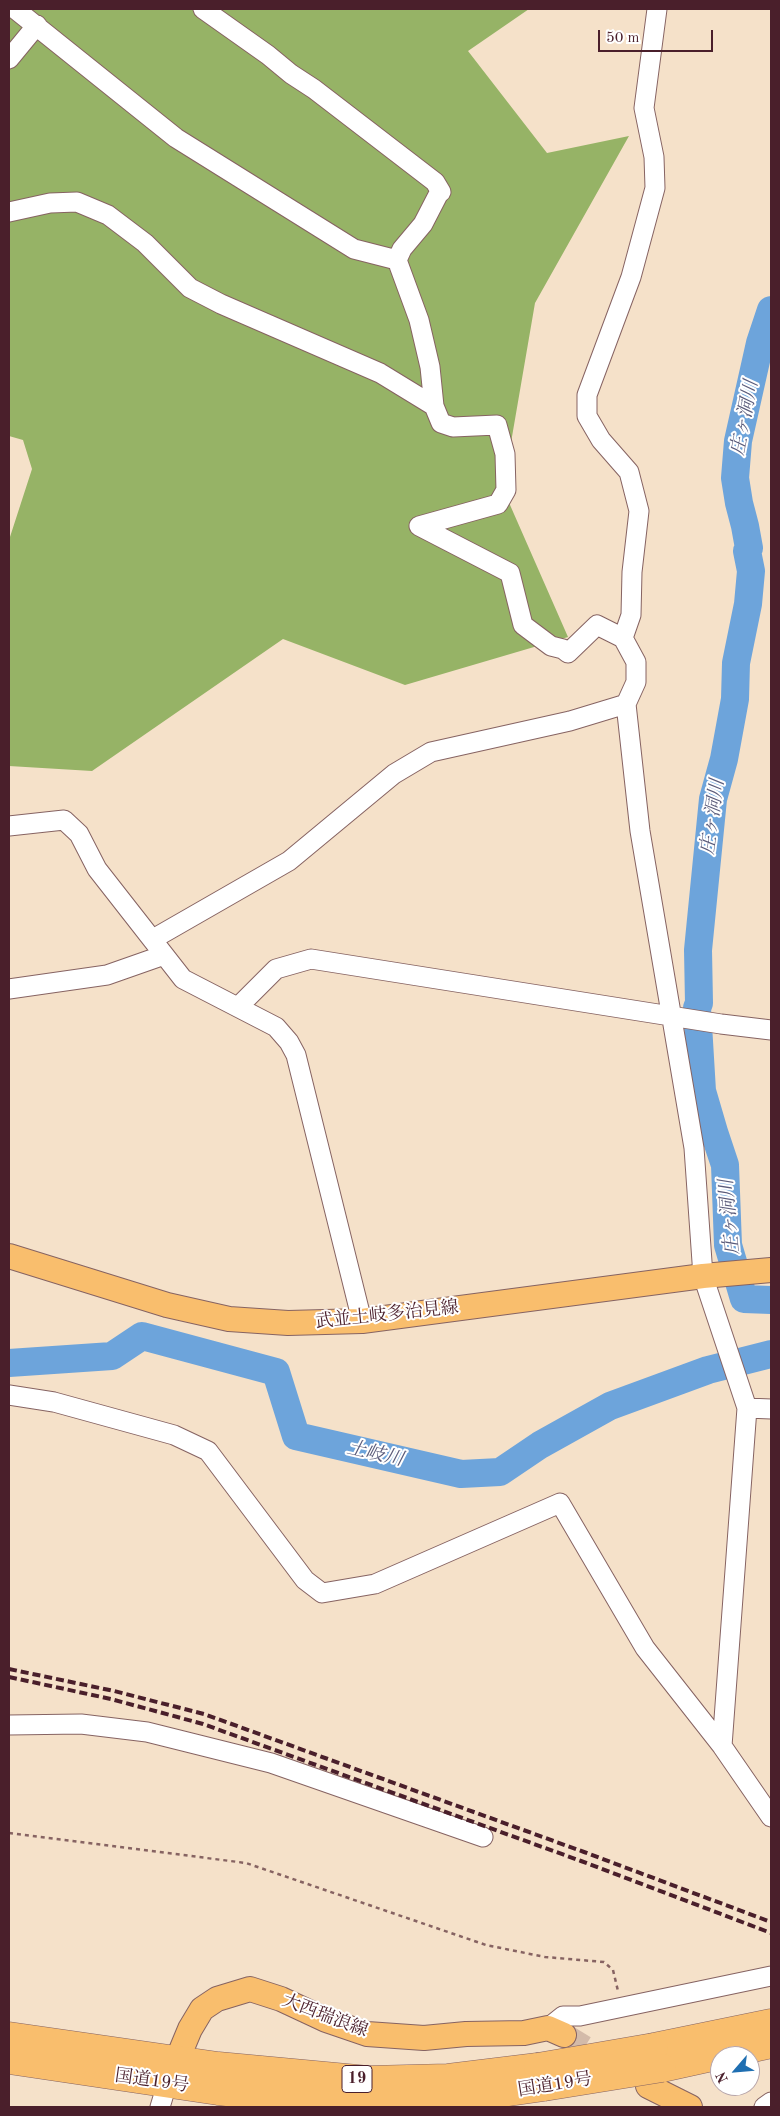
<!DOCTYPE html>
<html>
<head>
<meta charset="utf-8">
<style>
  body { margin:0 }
  #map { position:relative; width:780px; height:2116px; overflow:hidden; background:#f5e1c9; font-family:"Old Standard TT",serif }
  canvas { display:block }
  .frame { position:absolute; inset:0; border:10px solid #4a1f2b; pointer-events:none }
  .north { position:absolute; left:710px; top:2046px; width:50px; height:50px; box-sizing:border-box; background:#fff; border:1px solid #b7a5aa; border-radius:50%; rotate:243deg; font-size:14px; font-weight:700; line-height:20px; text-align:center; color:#4a1f2b }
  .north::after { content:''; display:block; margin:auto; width:18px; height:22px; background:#1f6fb2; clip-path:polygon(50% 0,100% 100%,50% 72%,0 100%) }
  .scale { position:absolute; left:598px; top:30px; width:115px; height:22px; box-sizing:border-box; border:2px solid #4a1f2b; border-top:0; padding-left:6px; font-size:15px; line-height:18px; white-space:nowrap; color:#4a1f2b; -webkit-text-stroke:4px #fff; paint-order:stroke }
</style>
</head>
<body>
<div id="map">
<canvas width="780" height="2116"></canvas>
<div class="frame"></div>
<div class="north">N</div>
<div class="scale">50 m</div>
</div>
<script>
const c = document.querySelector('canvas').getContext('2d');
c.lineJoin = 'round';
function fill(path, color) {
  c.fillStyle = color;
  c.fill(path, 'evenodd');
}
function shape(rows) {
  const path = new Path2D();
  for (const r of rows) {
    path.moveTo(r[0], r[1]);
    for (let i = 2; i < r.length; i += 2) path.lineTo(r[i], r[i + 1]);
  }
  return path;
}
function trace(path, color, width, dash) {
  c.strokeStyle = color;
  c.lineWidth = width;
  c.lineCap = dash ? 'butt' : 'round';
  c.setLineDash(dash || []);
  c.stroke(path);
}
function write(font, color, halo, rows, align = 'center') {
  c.font = font + ' "Old Standard TT","Noto Serif JP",serif';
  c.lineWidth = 4;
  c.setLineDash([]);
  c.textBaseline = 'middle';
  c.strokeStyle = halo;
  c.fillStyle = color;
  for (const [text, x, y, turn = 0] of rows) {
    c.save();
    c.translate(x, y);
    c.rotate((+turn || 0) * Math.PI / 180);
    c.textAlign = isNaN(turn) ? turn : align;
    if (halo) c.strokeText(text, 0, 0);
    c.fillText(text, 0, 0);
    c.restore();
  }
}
fill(shape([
  [9,9,529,9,468,51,547,153,629,136,535,303,503,489,568,637,405,685,283,639,92,771,9,766,9,540,32,469,23,440,9,436]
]), '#96b366');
trace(shape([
  [771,310,760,343,738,441,735,478,739,503,745,526,749,548,747,551,751,571,748,604,736,663,735,699,724,759,713,799,698,950,699,1003,697,1008,702,1091,714,1132,725,1165,728,1245,744,1299,771,1300],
  [9,1363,112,1356,142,1336,276,1372,296,1436,461,1474,500,1472,540,1445,610,1406,708,1370,771,1354]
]), '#6da4db', 28);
trace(shape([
  [564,2035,608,2062]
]), '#d3baa9', 24, [24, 12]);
const minor = shape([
  [15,9,176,138,354,249,397,260],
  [203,9,268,55,291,74,314,89,435,182,441,192,439,193,423,224,402,249,397,260,419,320,430,367,434,406,441,423,453,427,497,425,505,454,506,490,498,504,419,526,510,573,523,625,551,646,563,649,568,653,597,625,623,638,636,662,636,682,626,704,640,831,694,1148,703,1276,747,1408,722,1746],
  [9,59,37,25],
  [9,212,50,203,77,202,108,215,145,243,190,288,221,304,380,373,434,406],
  [623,638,631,615,632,572,639,511,629,472,601,440,587,416,587,395,631,277,655,188,654,157,644,108,657,9],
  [9,826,64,820,79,834,97,869,183,979,276,1027,289,1042,296,1055,362,1321],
  [153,939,289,861,394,774,431,752,570,721,626,704],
  [9,989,107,975,164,955],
  [239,1006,276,969,311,959,721,1024,771,1030],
  [9,1395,54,1402,174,1435,208,1451,305,1580,322,1593,375,1584,560,1503,645,1648,722,1746,771,1817],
  [747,1408,771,1409],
  [9,1725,81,1724,147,1732,271,1763,483,1837],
  [548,2028,563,2016,580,2016,771,1976],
  [160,2107,167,2084],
  [764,2107,771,2102]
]);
const major = shape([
  [9,1256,167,1305,229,1319,288,1323,362,1321,703,1276,771,1270],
  [170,2077,190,2029,202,2009,217,1999,250,1989,281,1999,326,2020,367,2034,424,2038,466,2034,524,2033,548,2028,564,2035],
  [648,2086,690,2107]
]);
const highway = shape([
  [9,2036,218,2066,368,2080,448,2078,538,2067],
  [654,2047,771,2023],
  [9,2060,218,2091,328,2103,367,2104,409,2102,488,2095,544,2087],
  [662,2068,771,2044]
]);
trace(minor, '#866362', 21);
trace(major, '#866362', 26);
trace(highway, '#866362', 29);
trace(shape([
  [9,1833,246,1863,486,1945,545,1957,604,1962,613,1970,618,1991]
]), '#866362', 2.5, [4, 4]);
trace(minor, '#fff', 19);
trace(major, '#f9be6d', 24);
trace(highway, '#f9be6d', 28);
trace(shape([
  [9,1669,114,1691,204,1714,584,1852,771,1922],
  [9,1677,111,1699,203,1724,581,1861,771,1933]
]), '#4a1f2b', 4, [8, 4]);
const highwayBridge = shape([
  [538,2067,654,2047],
  [544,2087,662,2068]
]);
trace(highwayBridge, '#866362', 29, []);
trace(highwayBridge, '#f9be6d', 28);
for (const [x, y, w] of [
  [357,2079,30]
]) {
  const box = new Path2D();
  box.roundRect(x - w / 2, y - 13.5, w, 27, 4);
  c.fillStyle = '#fff';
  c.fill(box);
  trace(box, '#4a1f2b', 1);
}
write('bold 16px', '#4a1f2b', null, [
  ["19",357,2079]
]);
write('18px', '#4a1f2b', '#fff', [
  ["武並土岐多治見線",387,1315,-6],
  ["大西瑞浪線",325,2016,21],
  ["国道19号",152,2081,8],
  ["国道19号",555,2085,-9]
]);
write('italic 19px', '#5a5b7a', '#fff', [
  ["庄ヶ洞川",745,418,-79],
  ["庄ヶ洞川",713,817,-82],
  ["庄ヶ洞川",730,1217,-95],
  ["土岐川",375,1454,13]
]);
</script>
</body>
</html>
